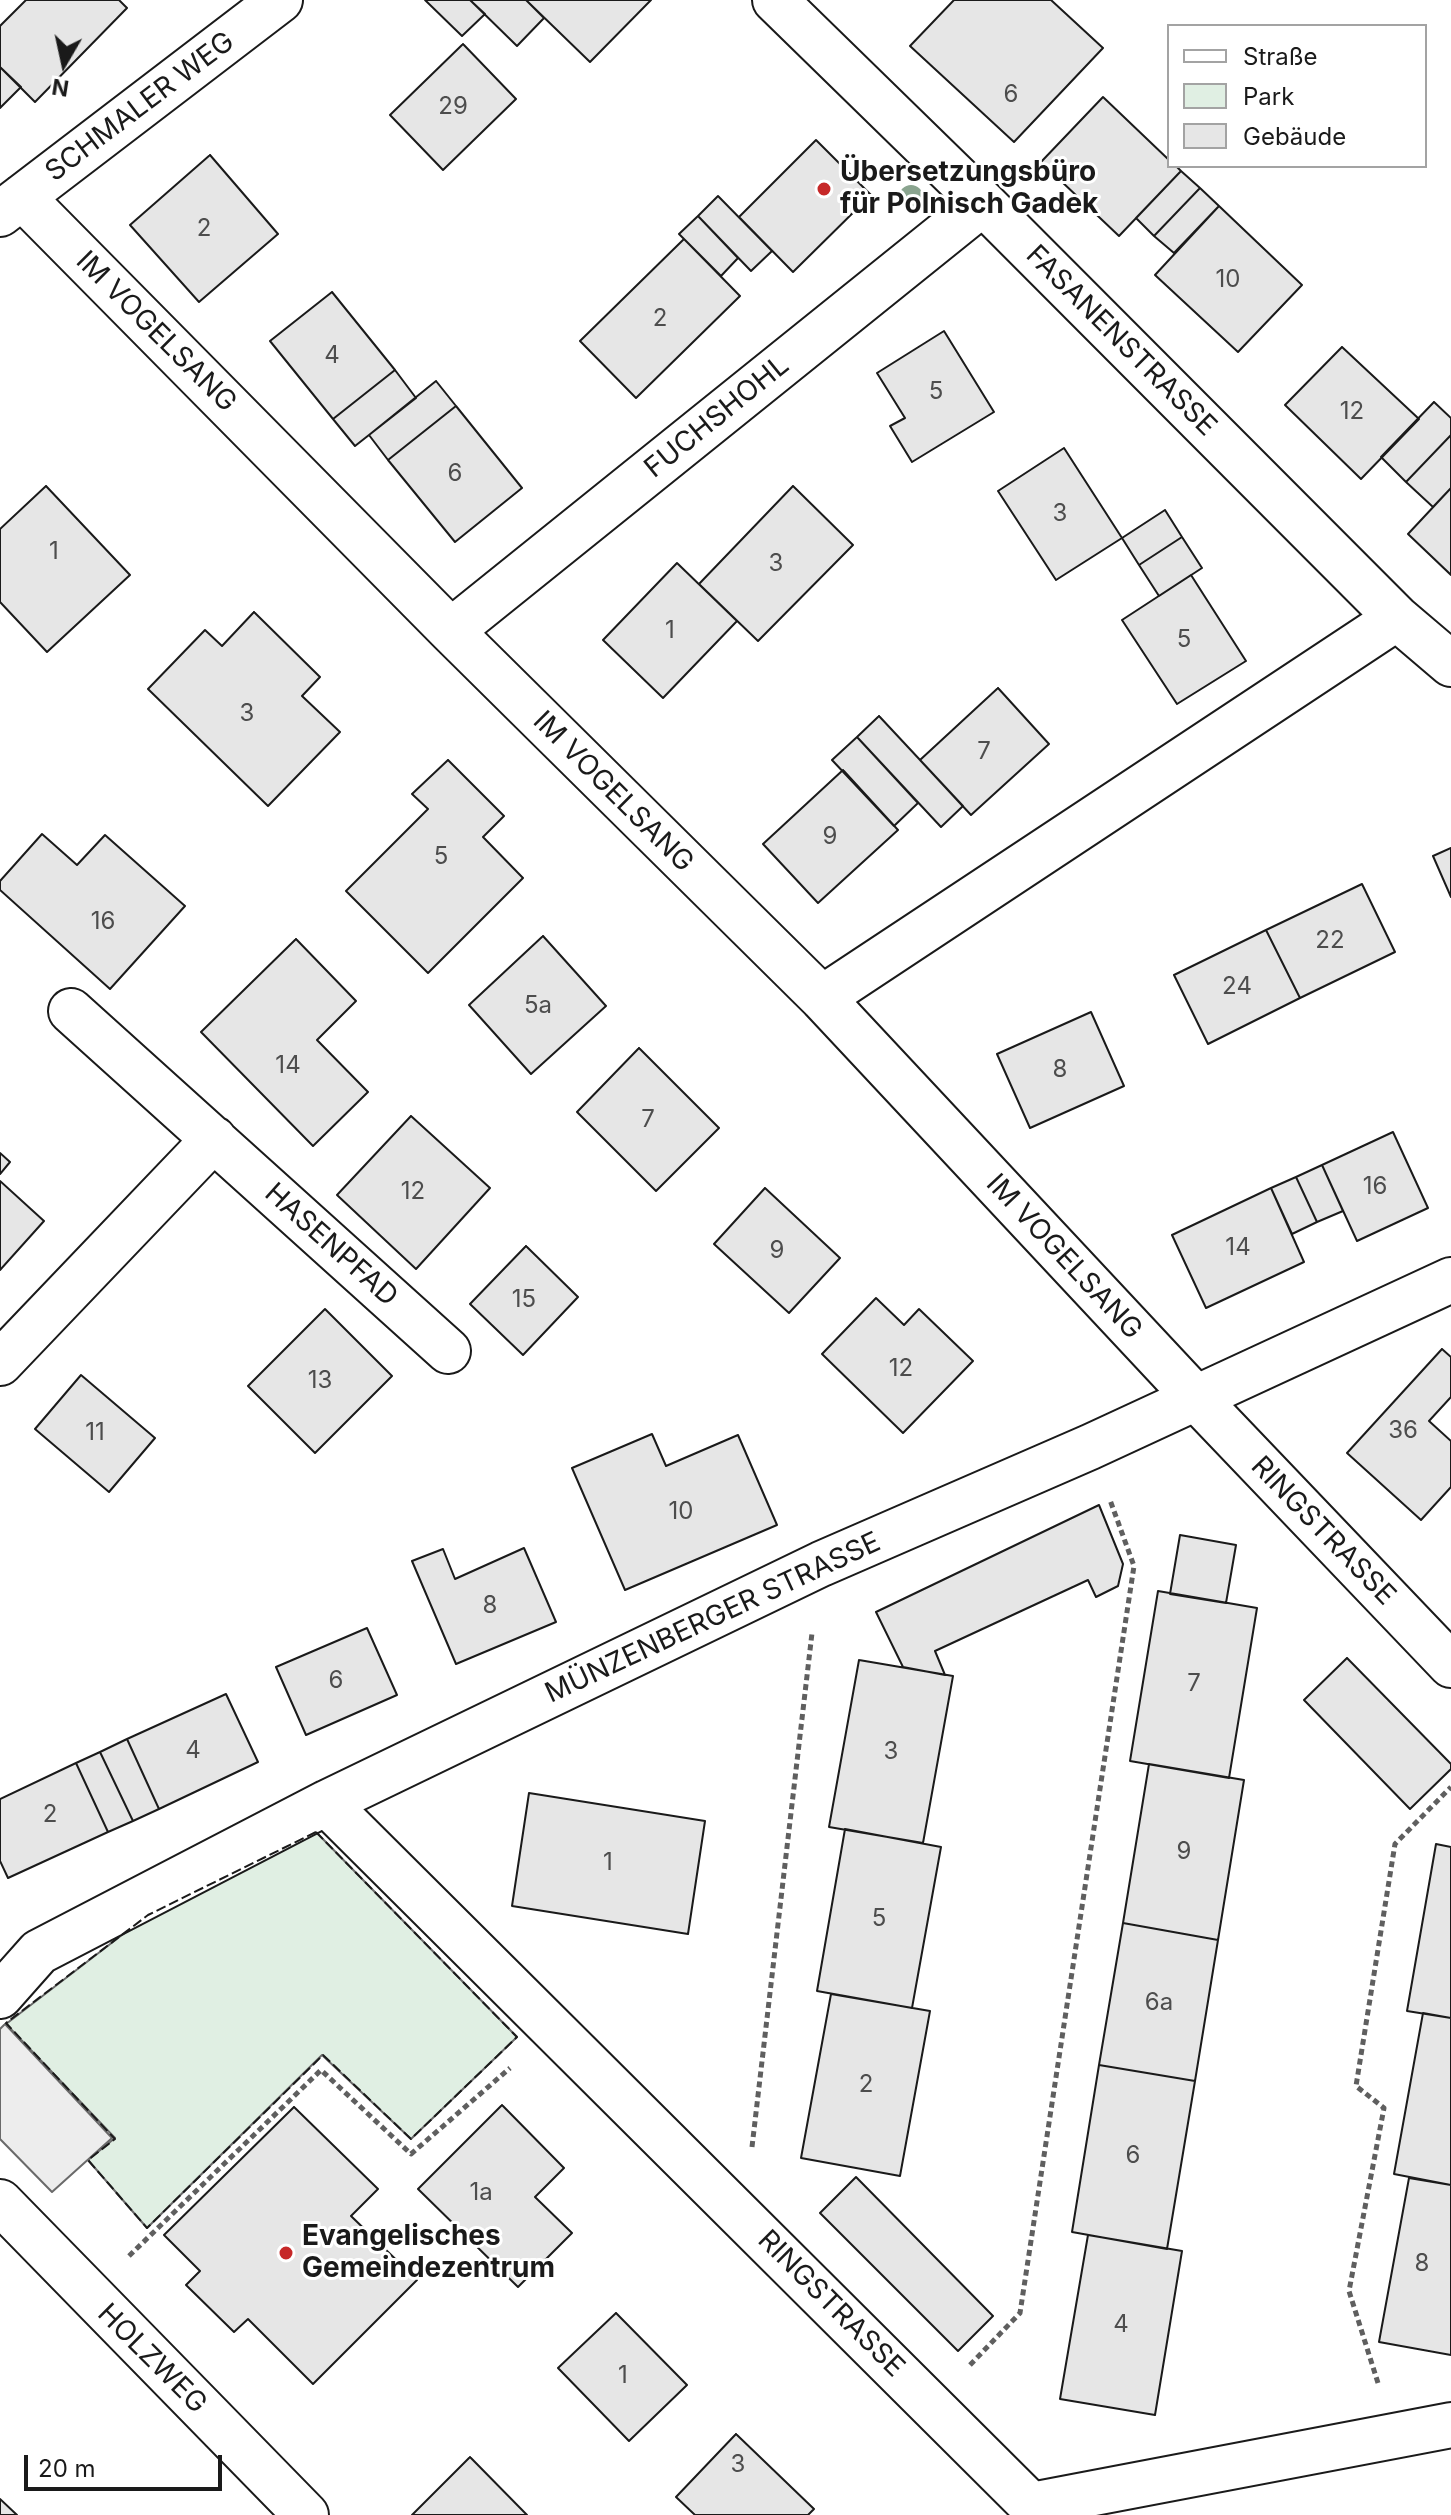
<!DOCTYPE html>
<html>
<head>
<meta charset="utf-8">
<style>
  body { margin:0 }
  #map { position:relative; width:1451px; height:2515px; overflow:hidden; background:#fff; font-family:Inter,sans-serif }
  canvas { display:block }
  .legend { position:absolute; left:1167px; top:24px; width:260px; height:144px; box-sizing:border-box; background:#fff; border:2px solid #a3a3a3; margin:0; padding:10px 14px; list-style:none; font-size:24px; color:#1a1a1a }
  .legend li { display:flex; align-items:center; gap:16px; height:40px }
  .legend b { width:40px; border:2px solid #a3a3a3 }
  .north { position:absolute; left:24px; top:24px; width:80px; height:80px; -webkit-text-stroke:6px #fff; paint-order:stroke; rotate:189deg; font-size:22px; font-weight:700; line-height:32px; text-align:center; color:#1a1a1a }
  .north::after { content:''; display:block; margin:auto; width:28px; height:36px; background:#1a1a1a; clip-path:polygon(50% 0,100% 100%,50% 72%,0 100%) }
  .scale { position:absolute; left:24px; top:2455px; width:198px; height:36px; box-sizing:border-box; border:4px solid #1a1a1a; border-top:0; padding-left:10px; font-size:24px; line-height:28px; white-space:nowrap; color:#1a1a1a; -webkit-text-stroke:6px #fff; paint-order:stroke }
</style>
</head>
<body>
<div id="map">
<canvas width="1451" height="2515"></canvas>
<ul class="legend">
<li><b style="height:10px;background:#fff"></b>Straße</li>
<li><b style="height:22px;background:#e0efe3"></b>Park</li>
<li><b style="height:22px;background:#e6e6e6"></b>Gebäude</li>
</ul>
<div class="north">N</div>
<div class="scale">20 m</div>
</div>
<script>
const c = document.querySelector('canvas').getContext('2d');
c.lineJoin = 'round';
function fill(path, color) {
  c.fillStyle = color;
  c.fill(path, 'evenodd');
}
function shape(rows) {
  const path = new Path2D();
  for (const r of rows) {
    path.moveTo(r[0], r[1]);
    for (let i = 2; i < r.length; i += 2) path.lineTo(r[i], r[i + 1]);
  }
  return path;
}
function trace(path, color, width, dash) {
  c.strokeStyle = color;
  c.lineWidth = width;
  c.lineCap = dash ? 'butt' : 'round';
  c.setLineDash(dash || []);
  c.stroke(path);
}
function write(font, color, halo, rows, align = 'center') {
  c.font = font + ' Inter,sans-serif';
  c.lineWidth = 6;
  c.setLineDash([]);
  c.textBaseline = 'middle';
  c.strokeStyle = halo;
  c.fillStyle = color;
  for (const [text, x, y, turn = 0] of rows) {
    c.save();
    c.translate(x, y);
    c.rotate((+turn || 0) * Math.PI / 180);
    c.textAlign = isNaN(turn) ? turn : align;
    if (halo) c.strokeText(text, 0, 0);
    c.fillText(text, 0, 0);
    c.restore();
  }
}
const green = shape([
  [316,1832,517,2037,411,2139,322,2055,147,2228,88,2160,115,2138,6,2024,148,1915,316,1832]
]);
fill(green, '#e0efe3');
trace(green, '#6a6a6a', 2);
const parking = shape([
  [5,2024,112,2138,52,2192,0,2139,0,2029,5,2024]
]);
fill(parking, '#ededed');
trace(parking, '#6a6a6a', 2);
const building = shape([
  [26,0,119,0,127,8,35,102,0,67,0,26,26,0],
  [425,0,470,0,485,14,462,36,425,0],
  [470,0,526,0,544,18,517,46,470,0],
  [526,0,651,0,590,62,526,0],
  [954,0,1051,0,1103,48,1014,142,910,46,954,0],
  [463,44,516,99,443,170,390,115,463,44],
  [0,67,21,87,0,108,0,67],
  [1103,97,1169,160,1169,166,1176,166,1181,171,1119,236,1041,162,1103,97],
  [816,140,871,195,793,272,739,217,816,140],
  [210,155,278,234,199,302,130,225,210,155],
  [1181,171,1200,188,1154,236,1136,218,1181,171],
  [1200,188,1219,206,1174,253,1154,236,1200,188],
  [718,196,772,251,751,271,698,216,718,196],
  [1219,206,1302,285,1238,352,1155,275,1219,206],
  [698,216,738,258,721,276,679,234,698,216],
  [684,239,740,296,636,398,580,341,684,239],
  [332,292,395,370,333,419,270,341,332,292],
  [944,331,994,412,912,462,890,426,905,418,877,373,944,331],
  [1342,347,1419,419,1361,479,1285,405,1342,347],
  [395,370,416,398,355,446,333,419,395,370],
  [436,381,456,406,388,460,369,435,436,381],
  [1434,402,1451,418,1451,435,1406,482,1381,457,1434,402],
  [456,406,522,488,455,542,388,460,456,406],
  [1451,435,1451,488,1433,507,1406,482,1451,435],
  [1064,448,1122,538,1056,580,998,491,1064,448],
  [46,486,130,575,47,652,0,602,0,529,46,486],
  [793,486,853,545,758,641,699,584,793,486],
  [1451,488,1451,575,1408,534,1451,488],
  [1165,510,1182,537,1139,565,1122,538,1165,510],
  [1182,537,1202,568,1159,596,1139,565,1182,537],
  [677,563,737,621,663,698,603,640,677,563],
  [1191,575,1246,661,1177,704,1122,620,1191,575],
  [254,612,320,677,302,696,340,732,268,806,148,689,205,630,222,646,254,612],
  [998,688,1049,744,971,815,920,760,998,688],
  [879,716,963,806,941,827,857,737,879,716],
  [857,737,918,803,894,826,832,760,857,737],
  [448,760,504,816,483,837,523,878,428,973,346,891,428,809,412,794,448,760],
  [843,770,898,830,818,903,763,844,843,770],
  [42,834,77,865,105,835,185,906,110,989,0,890,0,881,42,834],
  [1451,848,1451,897,1433,856,1451,848],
  [1362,884,1395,952,1300,998,1266,930,1362,884],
  [1266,930,1300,998,1208,1044,1174,975,1266,930],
  [543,936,606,1006,531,1074,469,1005,543,936],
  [296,939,356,1001,317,1040,368,1092,313,1146,201,1032,296,939],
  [1091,1012,1124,1086,1030,1128,997,1054,1091,1012],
  [639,1048,719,1128,656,1191,577,1112,639,1048],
  [411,1116,490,1188,416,1269,337,1195,411,1116],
  [1393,1132,1428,1208,1357,1241,1322,1165,1393,1132],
  [0,1153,10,1162,0,1174,0,1153],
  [1322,1165,1343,1211,1317,1222,1296,1177,1322,1165],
  [1296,1177,1317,1222,1292,1234,1271,1188,1296,1177],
  [0,1181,44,1221,0,1270,0,1181],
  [765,1188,840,1258,789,1313,714,1244,765,1188],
  [1271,1188,1304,1262,1206,1308,1172,1235,1271,1188],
  [526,1246,578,1297,523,1355,470,1304,526,1246],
  [876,1298,904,1325,919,1309,973,1361,903,1433,822,1354,876,1298],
  [325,1309,392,1376,315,1453,248,1386,325,1309],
  [1442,1349,1451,1357,1451,1397,1429,1421,1451,1441,1451,1487,1421,1520,1347,1453,1442,1349],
  [81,1375,155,1438,109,1492,35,1429,81,1375],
  [652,1434,666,1466,738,1435,777,1525,625,1590,572,1468,652,1434],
  [1099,1505,1123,1564,1118,1586,1096,1597,1088,1580,935,1651,945,1675,903,1667,876,1612,1099,1505],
  [1180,1535,1236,1545,1226,1603,1170,1594,1180,1535],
  [524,1548,556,1622,456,1664,412,1561,443,1549,455,1579,524,1548],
  [1158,1591,1257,1608,1229,1778,1130,1761,1158,1591],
  [367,1628,397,1695,306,1735,276,1667,367,1628],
  [1347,1658,1451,1764,1451,1769,1410,1809,1304,1700,1347,1658],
  [859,1660,953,1676,923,1843,829,1827,859,1660],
  [226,1694,258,1762,159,1809,127,1739,226,1694],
  [127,1739,159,1809,133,1821,100,1752,127,1739],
  [100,1752,133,1821,108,1832,76,1763,100,1752],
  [76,1763,108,1832,8,1878,0,1861,0,1799,76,1763],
  [1149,1764,1244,1780,1218,1940,1123,1923,1149,1764],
  [529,1793,705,1821,688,1934,512,1906,529,1793],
  [845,1829,941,1847,912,2008,817,1991,845,1829],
  [1436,1844,1451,1847,1451,2018,1407,2011,1436,1844],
  [1123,1923,1218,1940,1195,2081,1099,2065,1123,1923],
  [831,1994,930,2011,900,2176,801,2158,831,1994],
  [1423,2013,1451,2018,1451,2185,1394,2174,1423,2013],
  [1099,2065,1195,2081,1167,2249,1072,2232,1099,2065],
  [502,2105,564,2168,535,2197,572,2233,518,2287,418,2189,502,2105],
  [294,2107,378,2189,351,2216,417,2280,313,2384,248,2319,234,2332,186,2285,200,2271,164,2235,294,2107],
  [856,2177,993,2316,958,2351,820,2213,856,2177],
  [1409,2178,1451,2185,1451,2355,1379,2342,1409,2178],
  [1088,2235,1182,2251,1155,2415,1060,2399,1088,2235],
  [616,2313,687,2385,629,2441,558,2368,616,2313],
  [736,2434,814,2509,808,2515,695,2515,676,2497,736,2434],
  [470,2457,527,2515,412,2515,470,2457],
  [0,2499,17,2515,0,2515,0,2499]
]);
fill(building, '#e6e6e6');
trace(building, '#1a1a1a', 2);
const street = shape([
  [775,0,983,203,1397,618,1451,664],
  [22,197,451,631,822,998,1195,1397,1451,1665],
  [0,214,280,0],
  [451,631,983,203],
  [822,998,1397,618],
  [71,1011,448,1351],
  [0,1363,214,1139],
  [326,1803,1031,2505,1451,2425],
  [0,1996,39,1952,326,1803,821,1564,1090,1447,1451,1280],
  [0,2202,306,2515]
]);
trace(street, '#1a1a1a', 48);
trace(shape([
  [752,2147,812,1633],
  [129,2256,321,2070,411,2154,510,2068],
  [970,2365,1020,2313,1134,1566,1110,1500],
  [1378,2383,1349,2291,1384,2108,1356,2086,1395,1844,1451,1787]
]), '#5f5f5f', 5, [6, 4]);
trace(street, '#fff', 44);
trace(shape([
  [316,1832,517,2037,411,2139,323,2055,147,2228,88,2160,115,2139,6,2023,148,1915,316,1832]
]), '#1a1a1a', 2, [10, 4]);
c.fillStyle = '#8aa48f';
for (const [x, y] of [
  [911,197]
]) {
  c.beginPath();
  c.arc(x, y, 12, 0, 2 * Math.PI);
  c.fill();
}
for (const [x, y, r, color] of [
  [824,189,8,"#c62828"],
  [286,2253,8,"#c62828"]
]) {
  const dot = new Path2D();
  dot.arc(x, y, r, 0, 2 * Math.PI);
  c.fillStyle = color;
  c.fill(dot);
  trace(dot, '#fff', 3);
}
write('24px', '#4d4d4d', null, [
  ["6",1011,95],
  ["29",453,107],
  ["2",204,229],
  ["10",1228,280],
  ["2",660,319],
  ["4",332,356],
  ["5",936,392],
  ["12",1352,412],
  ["6",455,474],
  ["3",1060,514],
  ["1",54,552],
  ["3",776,564],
  ["1",670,631],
  ["5",1184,640],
  ["3",247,714],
  ["7",984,752],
  ["9",830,837],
  ["5",441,857],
  ["16",103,922],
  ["22",1330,941],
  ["24",1237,987],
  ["5a",538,1006],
  ["14",288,1066],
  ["8",1060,1070],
  ["7",648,1120],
  ["16",1375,1187],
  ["12",413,1192],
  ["14",1238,1248],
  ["9",777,1251],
  ["15",524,1300],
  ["12",901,1369],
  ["13",320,1381],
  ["36",1403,1431],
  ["11",95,1433],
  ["10",681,1512],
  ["8",490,1606],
  ["6",336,1681],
  ["7",1194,1684],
  ["4",193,1751],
  ["3",891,1752],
  ["2",50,1815],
  ["9",1184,1852],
  ["1",608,1863],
  ["5",879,1919],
  ["6a",1159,2003],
  ["2",866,2085],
  ["6",1133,2156],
  ["1a",481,2193],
  ["8",1422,2264],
  ["4",1121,2325],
  ["1",623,2376],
  ["3",738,2465]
]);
write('28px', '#1a1a1a', '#fff', [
  ["SCHMALER WEG",140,107,-37],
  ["IM VOGELSANG",156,332,45],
  ["FASANENSTRASSE",1121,341,45],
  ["FUCHSHOHL",717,417,-39],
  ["IM VOGELSANG",613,792,45],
  ["HASENPFAD",331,1245,42],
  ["IM VOGELSANG",1064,1257,47],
  ["RINGSTRASSE",1323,1531,46],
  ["MÜNZENBERGER STRASSE",713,1618,-25],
  ["RINGSTRASSE",831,2304,45],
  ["HOLZWEG",152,2359,45]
]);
write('bold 28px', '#1a1a1a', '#fff', [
  ["Übersetzungsbüro",840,173],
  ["für Polnisch Gadek",840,205],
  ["Evangelisches",302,2237],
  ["Gemeindezentrum",302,2269]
], 'left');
</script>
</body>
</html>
